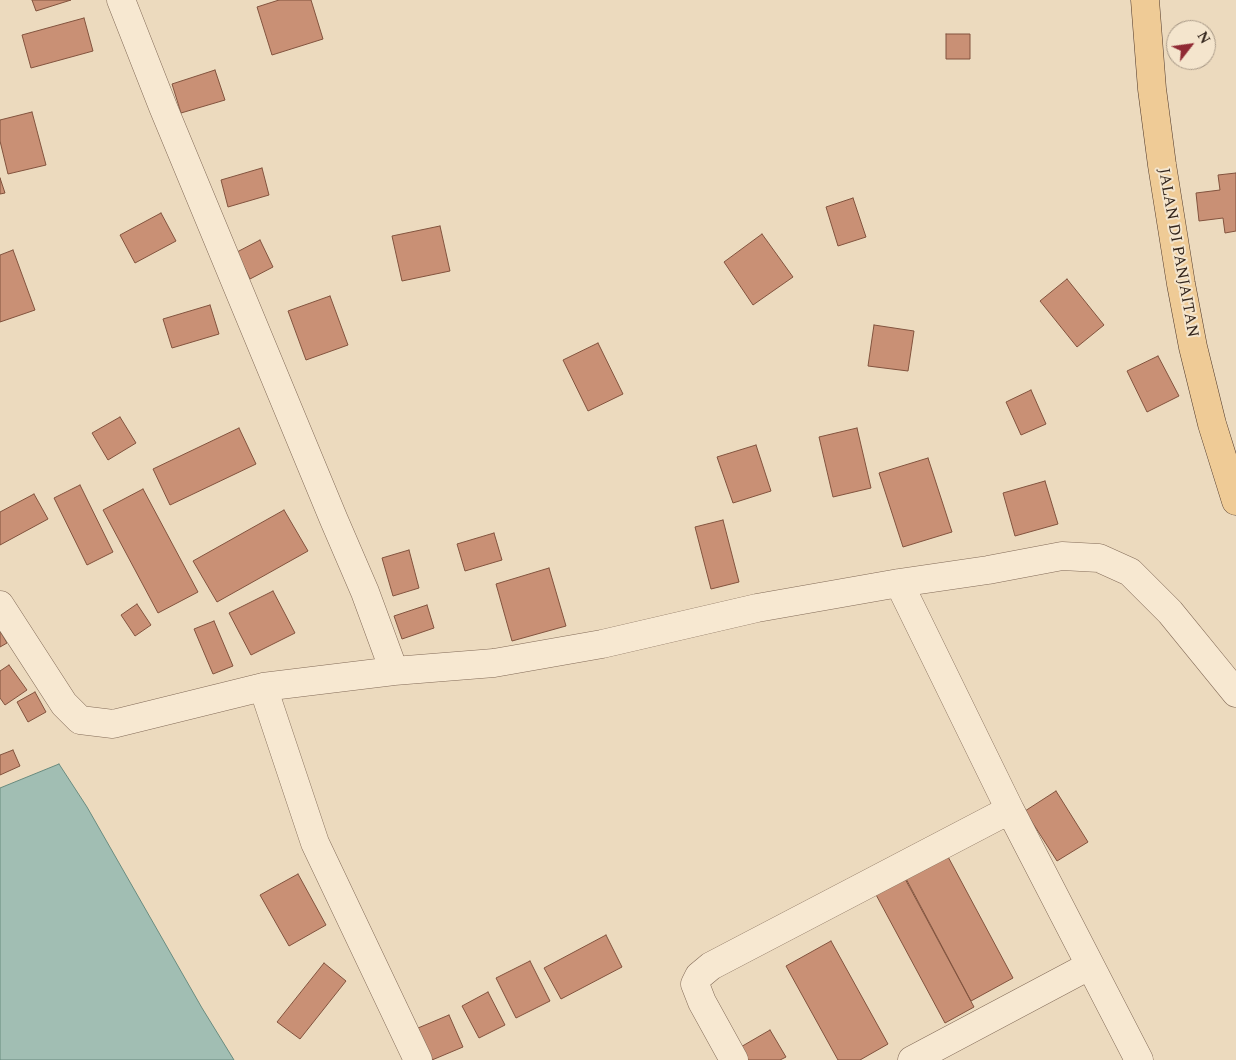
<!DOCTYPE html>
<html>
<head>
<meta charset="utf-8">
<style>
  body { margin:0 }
  #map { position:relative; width:1236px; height:1060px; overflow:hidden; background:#ecdabe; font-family:Spectral,serif }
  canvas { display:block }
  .north { position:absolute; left:1166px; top:20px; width:50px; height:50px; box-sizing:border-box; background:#f4e5cd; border:1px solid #a79886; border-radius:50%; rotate:60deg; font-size:14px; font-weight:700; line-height:20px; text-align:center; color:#33251c }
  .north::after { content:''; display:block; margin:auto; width:18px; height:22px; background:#902a34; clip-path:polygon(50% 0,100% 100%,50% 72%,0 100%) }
</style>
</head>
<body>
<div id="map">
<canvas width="1236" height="1060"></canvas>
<div class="north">N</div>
</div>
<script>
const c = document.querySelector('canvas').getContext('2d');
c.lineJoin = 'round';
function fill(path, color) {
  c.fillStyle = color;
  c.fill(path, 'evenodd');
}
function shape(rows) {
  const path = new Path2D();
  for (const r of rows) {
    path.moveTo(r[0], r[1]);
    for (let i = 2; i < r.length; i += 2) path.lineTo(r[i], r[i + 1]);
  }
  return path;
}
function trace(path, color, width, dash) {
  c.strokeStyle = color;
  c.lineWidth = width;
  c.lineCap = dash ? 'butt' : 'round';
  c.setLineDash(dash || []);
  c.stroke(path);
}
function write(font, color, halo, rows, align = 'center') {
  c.font = font + ' Spectral,serif';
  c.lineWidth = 4;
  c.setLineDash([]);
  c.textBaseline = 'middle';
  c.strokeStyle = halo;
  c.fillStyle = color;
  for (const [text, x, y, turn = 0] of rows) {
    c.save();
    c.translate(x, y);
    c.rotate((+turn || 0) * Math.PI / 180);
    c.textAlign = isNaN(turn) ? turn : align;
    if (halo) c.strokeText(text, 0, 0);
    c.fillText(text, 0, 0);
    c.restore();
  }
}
const water = shape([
  [59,764,87,807,202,1008,234,1060,0,1060,0,788,59,764]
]);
fill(water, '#a1beb3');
trace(water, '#698b7f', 1);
const building = shape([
  [32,0,71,0,36,11,32,0],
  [279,0,311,0,323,39,272,55,257,7,279,0],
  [84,18,93,51,31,68,22,35,84,18],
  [946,34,970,34,970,59,946,59,946,34],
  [215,70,225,100,181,113,172,84,215,70],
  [32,112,46,165,8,174,0,141,0,120,32,112],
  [262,168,269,195,228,207,221,180,262,168],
  [1236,173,1236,231,1225,233,1223,218,1199,221,1196,193,1220,190,1218,175,1236,173],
  [0,178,5,193,0,194,0,178],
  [853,198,866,237,838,246,826,207,853,198],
  [161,213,176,241,135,263,120,235,161,213],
  [440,226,450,271,402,281,392,236,440,226],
  [762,234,793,277,753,305,724,262,762,234],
  [260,240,273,267,250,279,237,252,260,240],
  [13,250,35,310,0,322,0,255,13,250],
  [1067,279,1104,325,1077,347,1040,301,1067,279],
  [330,296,348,345,306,360,288,311,330,296],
  [210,305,219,334,172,348,163,319,210,305],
  [874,325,914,331,908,371,868,366,874,325],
  [598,343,623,394,588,411,563,360,598,343],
  [1158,356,1179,396,1147,412,1127,371,1158,356],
  [1031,390,1046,424,1021,435,1006,402,1031,390],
  [120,417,136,443,108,460,92,433,120,417],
  [239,428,256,464,170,505,153,469,239,428],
  [857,428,871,488,833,497,819,437,857,428],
  [756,445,771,491,733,503,717,457,756,445],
  [928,458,952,532,903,547,879,473,928,458],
  [1045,481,1058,524,1015,536,1003,493,1045,481],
  [80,485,113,552,87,565,54,498,80,485],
  [143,489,198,592,158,613,103,510,143,489],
  [34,494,48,519,0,545,0,512,34,494],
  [284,510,308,551,217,602,193,561,284,510],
  [723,520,739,582,711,589,695,527,723,520],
  [494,533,502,560,465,571,457,544,494,533],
  [409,550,419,588,393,596,382,558,409,550],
  [549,568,566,626,512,641,496,584,549,568],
  [273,591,295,633,251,655,229,613,273,591],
  [137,604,151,625,135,636,121,615,137,604],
  [427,605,434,628,402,639,394,616,427,605],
  [214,621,233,666,213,674,194,629,214,621],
  [0,631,7,643,0,647,0,631],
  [9,665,27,690,5,705,0,698,0,671,9,665],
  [35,692,46,712,28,722,17,702,35,692],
  [13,750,20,766,0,775,0,755,13,750],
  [1056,791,1088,842,1057,861,1025,811,1056,791],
  [946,853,1013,978,971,1001,904,875,946,853],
  [298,874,326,925,289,946,260,895,298,874],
  [903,875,974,1007,945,1023,874,891,903,875],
  [606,935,622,967,561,999,544,968,606,935],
  [831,941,888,1044,860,1060,838,1060,786,966,831,941],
  [530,961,550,1001,516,1018,496,978,530,961],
  [324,963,346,981,300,1039,277,1022,324,963],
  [488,992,505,1025,479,1038,462,1006,488,992],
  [449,1015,463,1047,432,1060,418,1028,449,1015],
  [770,1030,786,1057,780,1060,746,1060,739,1048,770,1030]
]);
fill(building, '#c99075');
trace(building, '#82533e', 1);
const minor = shape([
  [121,0,163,107,334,520,365,592,394,671],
  [899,583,1010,810],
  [0,605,64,704,80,720,113,724,263,687,394,671,494,663,602,644,757,608,899,583,988,570,1062,556,1099,558,1130,572,1170,612,1236,693],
  [263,687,315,843,418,1060],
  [734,1060,702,1002,695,984,699,976,711,966,994,818,1010,810,1139,1060],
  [912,1060,1089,966]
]);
const major = shape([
  [1145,0,1152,89,1162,165,1181,284,1193,347,1212,424,1236,501]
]);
trace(minor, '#836b58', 29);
trace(major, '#513a2c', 29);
trace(minor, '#f7e8d1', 28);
trace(major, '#efcb96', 28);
write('16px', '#33251c', '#f4e5cd', [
  ["JALAN DI PANJAITAN",1177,253,80]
]);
</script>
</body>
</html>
